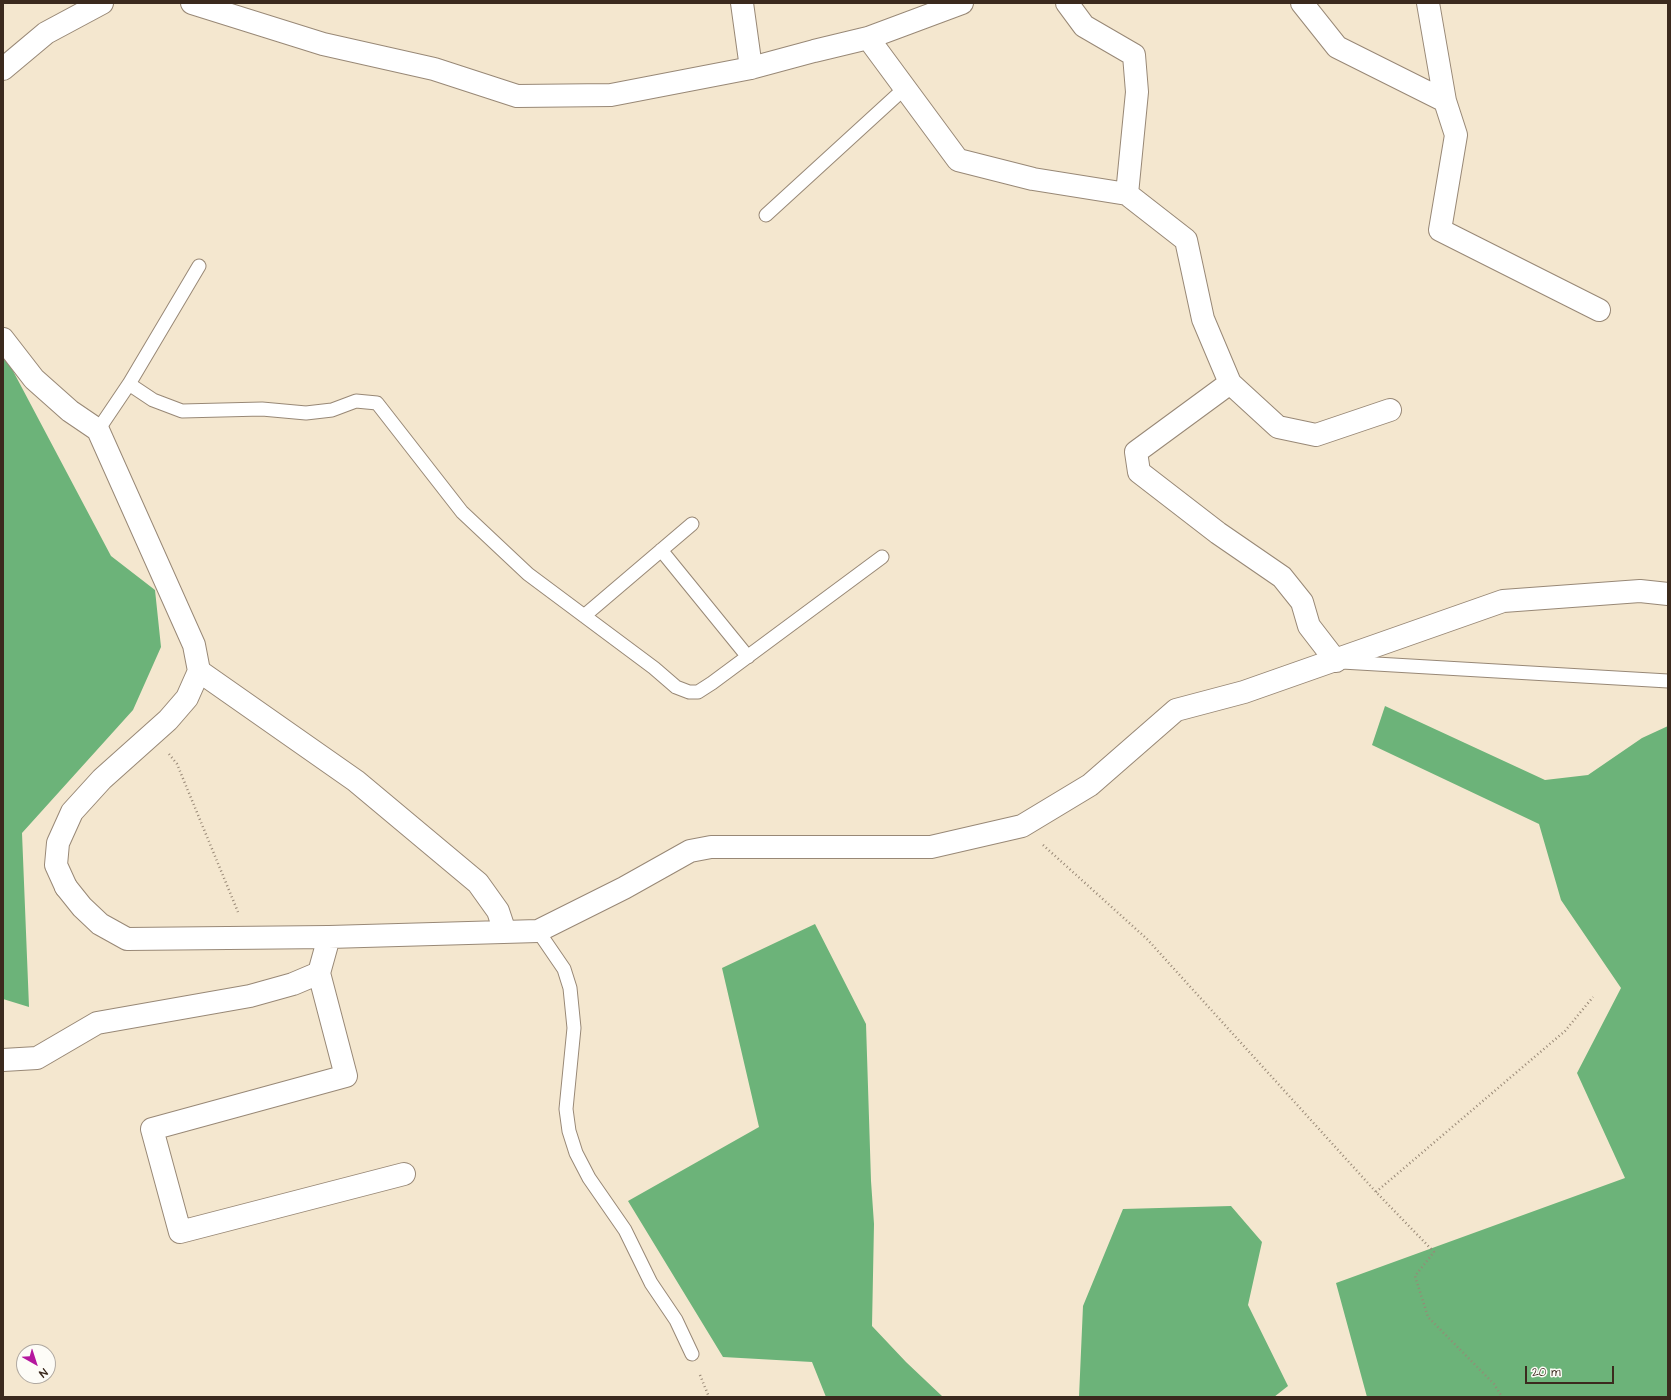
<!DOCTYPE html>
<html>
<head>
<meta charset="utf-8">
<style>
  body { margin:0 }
  #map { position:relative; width:1671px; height:1400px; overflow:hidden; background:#f4e7cf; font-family:"Architects Daughter",sans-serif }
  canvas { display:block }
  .frame { position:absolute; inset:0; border:4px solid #3b2a1e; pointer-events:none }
  .north { position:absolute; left:16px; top:1344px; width:40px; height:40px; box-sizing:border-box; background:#fdfcf7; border:1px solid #afa8a0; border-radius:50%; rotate:141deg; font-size:11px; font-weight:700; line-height:16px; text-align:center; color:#3b2a1e }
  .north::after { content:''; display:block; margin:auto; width:14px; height:18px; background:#b5179e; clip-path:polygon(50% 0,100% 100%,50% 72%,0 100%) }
  .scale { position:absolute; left:1525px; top:1366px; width:89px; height:18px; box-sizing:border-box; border:2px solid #3b2a1e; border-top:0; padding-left:5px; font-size:12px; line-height:14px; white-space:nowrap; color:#3b2a1e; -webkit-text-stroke:3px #fdfcf7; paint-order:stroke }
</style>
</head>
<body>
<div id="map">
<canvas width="1671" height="1400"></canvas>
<div class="frame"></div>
<div class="north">N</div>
<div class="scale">20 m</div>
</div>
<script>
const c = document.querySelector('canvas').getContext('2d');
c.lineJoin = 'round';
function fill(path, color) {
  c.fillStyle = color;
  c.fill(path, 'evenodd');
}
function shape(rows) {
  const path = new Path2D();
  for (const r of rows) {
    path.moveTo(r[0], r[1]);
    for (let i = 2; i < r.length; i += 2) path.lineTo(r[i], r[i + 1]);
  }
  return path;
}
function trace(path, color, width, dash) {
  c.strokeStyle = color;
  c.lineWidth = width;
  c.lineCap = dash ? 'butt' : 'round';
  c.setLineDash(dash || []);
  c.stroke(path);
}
fill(shape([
  [3,352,111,556,155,590,161,647,133,710,22,833,29,1007,3,999],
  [1385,706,1545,780,1588,775,1642,738,1668,726,1668,1397,1367,1397,1336,1283,1625,1178,1577,1073,1621,988,1561,900,1539,824,1372,745],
  [815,924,866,1024,871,1181,874,1224,872,1326,906,1362,943,1397,826,1397,812,1362,723,1357,628,1201,759,1127,722,968],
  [1231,1206,1262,1242,1248,1305,1288,1386,1274,1397,1079,1397,1083,1306,1123,1209]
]), '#6cb379');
const lane = shape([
  [766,215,906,87],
  [129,384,153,400,182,411,262,409,306,413,332,410,356,401,377,403,462,512,528,574,654,668,676,687,689,692,698,692,712,683,882,557],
  [98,430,129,384,199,266],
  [661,550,748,657],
  [584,616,692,524],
  [1342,662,1668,681],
  [538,931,564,969,570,988,574,1028,566,1109,569,1131,576,1153,589,1178,625,1230,651,1283,676,1320,692,1354]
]);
const street = shape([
  [192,3,323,44,434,69,517,96,611,95,751,68,814,51,868,38,962,3],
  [742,3,751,68],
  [1067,3,1084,26,1134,55,1137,92,1127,194,1186,240,1203,319,1230,383,1278,427,1316,435,1390,410],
  [1302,3,1337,47,1445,101],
  [1428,3,1445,101,1456,135,1440,230,1599,310],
  [868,38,958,160,1033,179,1127,194],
  [3,69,46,33,102,3],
  [1230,383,1136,452,1139,472,1218,533,1282,577,1302,602,1309,626,1336,661],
  [199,671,356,781,478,883,498,911,505,932],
  [66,887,82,907,100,924,127,939,329,937,538,931,624,888,690,851,711,847,931,847,1022,826,1090,785,1176,710,1244,692,1503,601,1640,591,1668,594],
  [319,973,346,1076,152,1129,180,1232,404,1174],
  [3,1060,37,1058,97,1023,250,996,293,984,319,973,329,937]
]);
const secondary = shape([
  [3,339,34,379,70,411,98,430,194,645,199,671,187,698,168,720,102,779,72,812,58,843,56,865,66,887]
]);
trace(lane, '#988876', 15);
trace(street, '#988876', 24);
trace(secondary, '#988876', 24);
trace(shape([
  [169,754,177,764,238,912],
  [1043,845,1147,939,1376,1192,1434,1252,1415,1276,1428,1317,1494,1384,1502,1397],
  [1376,1192,1565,1031,1593,997],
  [700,1375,709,1397]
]), '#988876', 2.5, [1, 3]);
trace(lane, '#fff', 13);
trace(street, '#fff', 22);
trace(secondary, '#fff', 22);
</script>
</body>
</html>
